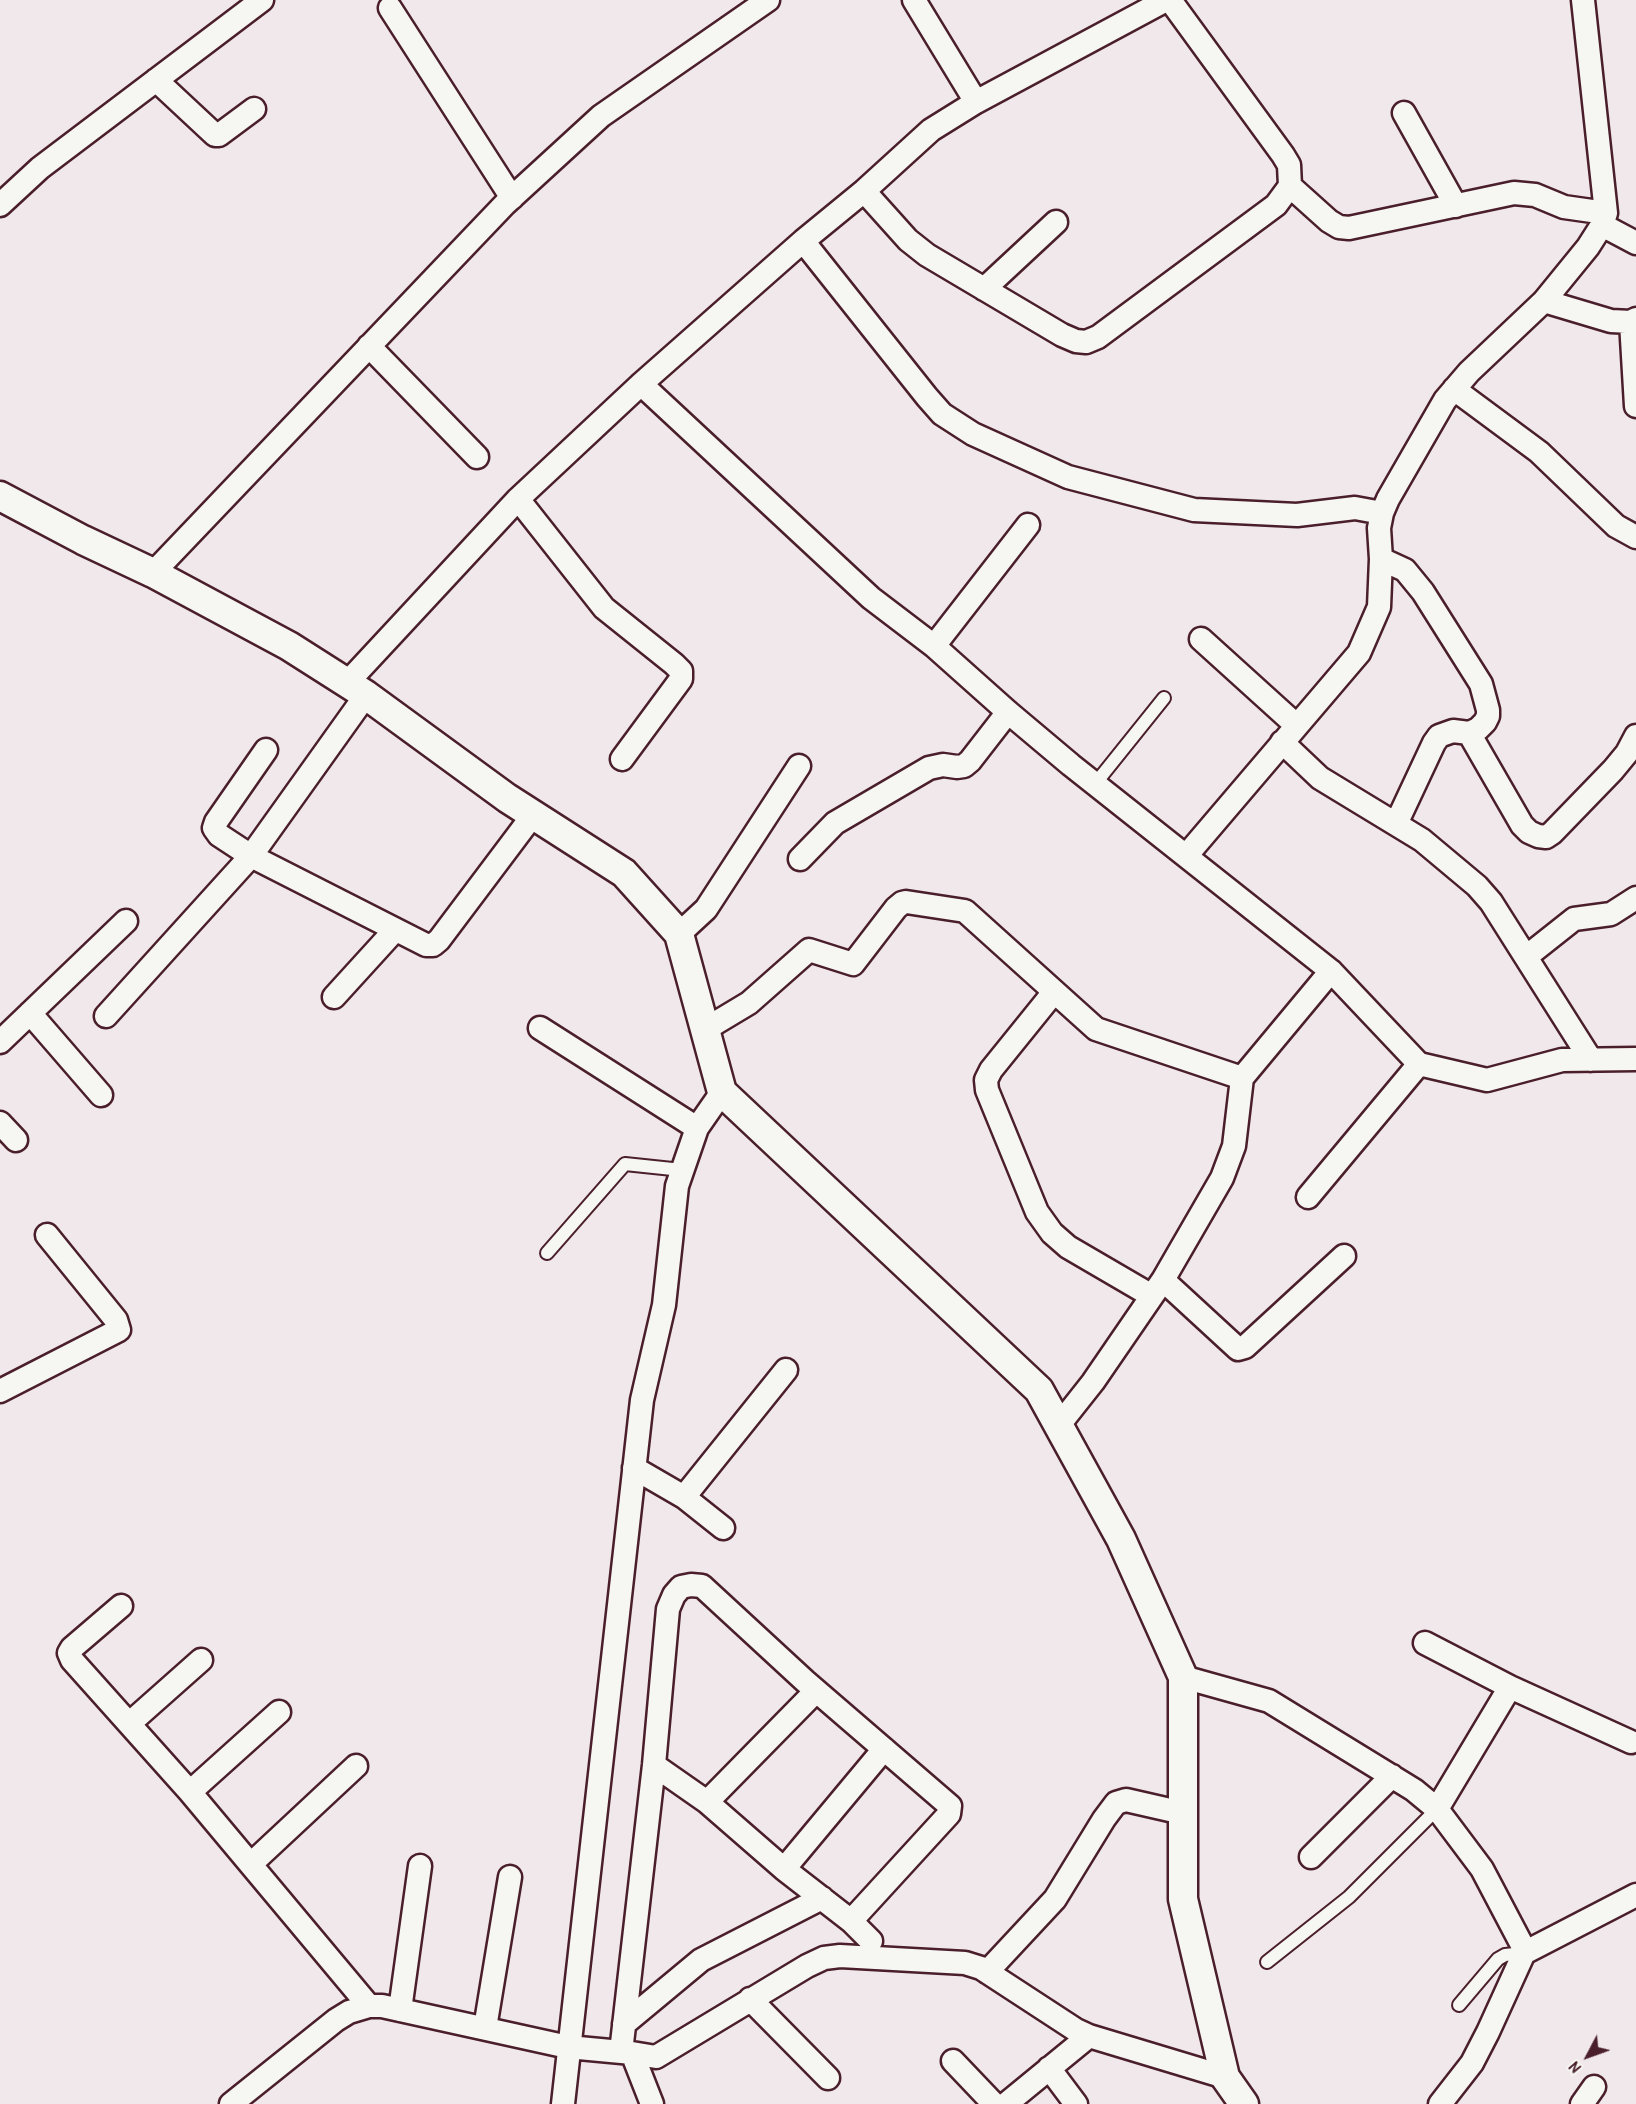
<!DOCTYPE html>
<html>
<head>
<meta charset="utf-8">
<style>
  body { margin:0 }
  #map { position:relative; width:1636px; height:2104px; overflow:hidden; background:#f1e8ec; font-family:"Patrick Hand",sans-serif }
  canvas { display:block }
  .north { position:absolute; left:1558px; top:2026px; width:60px; height:60px; -webkit-text-stroke:4px #f6f6f2; paint-order:stroke; rotate:229deg; font-size:16px; font-weight:700; line-height:24px; text-align:center; color:#4a1f2b }
  .north::after { content:''; display:block; margin:auto; width:21px; height:27px; background:#4a1f2b; clip-path:polygon(50% 0,100% 100%,50% 72%,0 100%) }
</style>
</head>
<body>
<div id="map">
<canvas width="1636" height="2104"></canvas>
<div class="north">N</div>
</div>
<script>
const c = document.querySelector('canvas').getContext('2d');
c.lineJoin = 'round';
function shape(rows) {
  const path = new Path2D();
  for (const r of rows) {
    path.moveTo(r[0], r[1]);
    for (let i = 2; i < r.length; i += 2) path.lineTo(r[i], r[i + 1]);
  }
  return path;
}
function trace(path, color, width, dash) {
  c.strokeStyle = color;
  c.lineWidth = width;
  c.lineCap = dash ? 'butt' : 'round';
  c.setLineDash(dash || []);
  c.stroke(path);
}
const service = shape([
  [1095,784,1164,698],
  [547,1253,625,1164,682,1170],
  [1267,1962,1349,1897,1437,1809],
  [1459,2005,1498,1959,1505,1955,1524,1953]
]);
const minor = shape([
  [914,0,976,102],
  [390,8,512,198],
  [156,80,215,135,219,135,254,109],
  [1404,113,1456,206],
  [1290,186,1329,221,1339,227,1349,228,1514,193,1535,195,1564,207,1606,213],
  [864,191,908,240,927,255,1062,335,1076,341,1086,342,1098,337,1276,205,1290,186,1289,165,1283,155,1170,0],
  [0,205,40,168,262,0],
  [1602,225,1636,243],
  [803,241,927,397,942,414,973,434,1068,477,1194,510,1297,515,1355,508,1382,513],
  [984,289,1056,222],
  [1544,301,1611,321,1631,322,1636,319],
  [1631,322,1636,406],
  [369,346,477,457],
  [641,384,871,598,934,646,1008,712,1071,765,1331,971,1419,1064,1487,1080,1562,1060,1636,1059],
  [1454,389,1539,452,1616,526,1636,537],
  [518,499,604,608,674,664,681,671,681,679,622,759],
  [1381,559,1405,570,1423,592,1481,684,1488,710,1488,716,1485,722,1478,729,1469,733,1453,731,1439,736,1434,743,1396,824],
  [153,573,505,204,601,116,768,0],
  [1201,639,1296,725],
  [934,646,1028,525],
  [347,683,518,499,641,384,803,241,864,191,931,130,976,102,1166,0],
  [1469,733,1522,825,1529,832,1538,836,1546,837,1552,833,1613,770,1627,753,1636,736],
  [1282,742,1320,778,1422,840,1477,886,1491,902,1591,1060],
  [266,750,216,822,214,828,219,835,251,856,426,945,433,945,439,940,533,815],
  [1186,856,1359,653,1379,607,1381,559,1379,528,1382,513,1388,499,1445,400,1469,372,1544,301,1588,247,1602,225,1606,213,1583,0],
  [800,859,835,823,929,768,943,765,957,767,964,766,970,761,1008,712],
  [679,934,706,909,799,766],
  [1526,957,1574,919,1611,914,1636,898],
  [1054,992,991,1070,986,1080,987,1090,1037,1212,1052,1233,1068,1247,1152,1296],
  [334,997,395,930],
  [30,1013,101,1095],
  [106,1016,251,856,366,695],
  [540,1028,697,1128],
  [704,1030,749,1003,809,950,853,964,896,908,902,903,906,902,965,911,1096,1029,1242,1078],
  [0,1042,126,921],
  [0,1123,16,1140],
  [1308,1197,1419,1064],
  [1163,1280,1238,1349,1245,1347,1344,1256],
  [0,1391,119,1330,116,1320,47,1235],
  [1059,1425,1093,1382,1163,1280,1222,1178,1234,1146,1242,1078,1331,971],
  [634,1468,684,1497,723,1528],
  [684,1497,786,1370],
  [121,1606,72,1648,69,1653,72,1660,190,1792,369,2006],
  [1425,1643,1510,1687,1631,1742],
  [1183,1677,1269,1701,1414,1790,1437,1809,1482,1869,1522,1945,1524,1953,1488,2032,1472,2063,1440,2104],
  [130,1723,201,1660],
  [654,1765,707,1802,784,1869,851,1921,871,1941],
  [190,1792,279,1712],
  [707,1802,816,1691],
  [1437,1809,1510,1687],
  [1311,1857,1392,1776],
  [251,1864,356,1766],
  [784,1869,884,1749],
  [1524,1953,1636,1895],
  [987,1972,1055,1899,1104,1819,1116,1803,1126,1800,1183,1813],
  [750,1999,828,2078],
  [400,2010,420,1866],
  [624,2024,701,1960,822,1898],
  [485,2028,510,1877],
  [621,2052,654,1765,668,1609,674,1595,681,1587,691,1585,702,1586,805,1681,950,1806,949,1814,851,1921],
  [632,2053,652,2104],
  [953,2061,994,2104],
  [1049,2068,1076,2104],
  [231,2104,336,2020,349,2012,369,2006,382,2006,568,2047,632,2053,656,2057,807,1966,824,1958,840,1956,965,1963,981,1968,1076,2030,1089,2036,1225,2077],
  [563,2104,642,1400,664,1305,677,1186,697,1128,722,1092],
  [1006,2104,1089,2036],
  [1582,2104,1594,2087]
]);
const tertiary = shape([
  [0,496,83,540,153,573,289,646,366,695,507,798,624,873,679,934,722,1092,1039,1390,1121,1539,1183,1677,1183,1899,1225,2077,1244,2104]
]);
trace(service, '#4a1f2b', 16);
trace(minor, '#4a1f2b', 27);
trace(tertiary, '#4a1f2b', 33);
trace(service, '#f6f6f2', 12);
trace(minor, '#f6f6f2', 22);
trace(tertiary, '#f6f6f2', 28);
</script>
</body>
</html>
